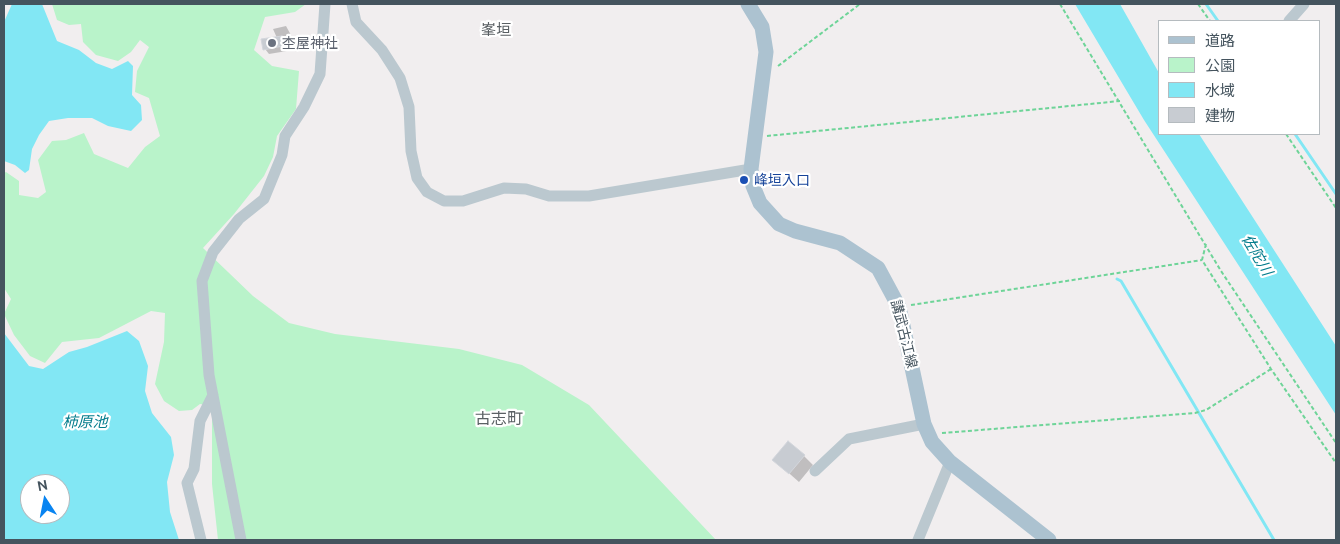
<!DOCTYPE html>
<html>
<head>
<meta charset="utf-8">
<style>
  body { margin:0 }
  #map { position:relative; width:1340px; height:544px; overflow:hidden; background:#f1eeef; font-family:Ubuntu,"Noto Sans JP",sans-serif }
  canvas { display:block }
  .frame { position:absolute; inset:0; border:5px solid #45545e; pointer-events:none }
  .legend { position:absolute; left:1158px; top:20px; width:162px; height:115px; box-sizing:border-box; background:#fff; border:1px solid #b5bbbf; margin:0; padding:6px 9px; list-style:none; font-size:15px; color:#45545e }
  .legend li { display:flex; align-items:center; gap:10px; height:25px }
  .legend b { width:25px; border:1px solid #b5bbbf }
  .north { position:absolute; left:20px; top:474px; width:50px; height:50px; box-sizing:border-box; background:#fff; border:1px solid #b5bbbf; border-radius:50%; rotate:349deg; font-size:14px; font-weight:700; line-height:20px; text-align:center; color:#45545e }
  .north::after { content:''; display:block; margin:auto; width:18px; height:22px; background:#0884f1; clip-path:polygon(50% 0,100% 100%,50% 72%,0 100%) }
</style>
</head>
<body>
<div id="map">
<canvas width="1340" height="544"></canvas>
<div class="frame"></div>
<ul class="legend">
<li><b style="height:6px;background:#acc2d0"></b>道路</li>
<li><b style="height:14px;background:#b9f3ca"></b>公園</li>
<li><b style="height:14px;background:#82e7f4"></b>水域</li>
<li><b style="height:14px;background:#c8ccd2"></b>建物</li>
</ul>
<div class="north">N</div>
</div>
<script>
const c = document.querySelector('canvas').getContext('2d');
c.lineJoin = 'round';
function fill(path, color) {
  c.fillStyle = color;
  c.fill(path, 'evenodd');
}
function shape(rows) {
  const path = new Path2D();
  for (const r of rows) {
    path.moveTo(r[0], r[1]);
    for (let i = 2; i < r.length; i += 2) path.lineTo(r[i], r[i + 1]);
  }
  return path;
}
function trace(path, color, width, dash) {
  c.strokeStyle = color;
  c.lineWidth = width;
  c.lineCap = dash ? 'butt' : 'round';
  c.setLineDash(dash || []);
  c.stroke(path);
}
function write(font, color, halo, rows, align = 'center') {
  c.font = font + ' Ubuntu,"Noto Sans JP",sans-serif';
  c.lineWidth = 4.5;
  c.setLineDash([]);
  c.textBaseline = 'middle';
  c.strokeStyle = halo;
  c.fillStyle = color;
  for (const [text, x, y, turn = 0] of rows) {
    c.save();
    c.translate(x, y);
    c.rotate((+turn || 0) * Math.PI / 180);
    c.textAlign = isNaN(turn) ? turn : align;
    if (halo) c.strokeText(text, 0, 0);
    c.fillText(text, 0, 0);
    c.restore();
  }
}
fill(shape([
  [52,4,306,4,295,12,265,17,254,50,272,66,299,71,296,109,277,136,273,157,264,176,234,214,203,248,253,296,289,323,335,334,459,349,522,365,589,405,716,540,218,540,212,484,212,406,200,404,192,410,179,411,164,401,155,384,164,342,165,313,151,311,99,338,62,342,45,363,30,356,14,335,4,314,11,299,4,288,4,173,6,172,19,181,19,195,38,198,46,192,38,160,52,141,66,140,84,133,94,154,128,168,145,147,160,136,149,98,135,92,137,71,149,47,140,40,131,52,118,61,96,55,83,42,81,24,69,25,57,20]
]), '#b9f3ca');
fill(shape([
  [12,4,42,4,57,41,79,50,96,63,112,69,128,61,133,66,132,95,141,105,142,120,131,131,108,126,92,118,68,118,49,121,39,135,32,149,29,170,25,173,15,165,4,161,4,22],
  [1075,4,1120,4,1159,73,1159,134,1199,134,1336,346,1336,415,1144,120],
  [127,331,139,341,148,366,145,391,152,413,171,437,174,455,167,482,170,512,179,540,4,540,4,333,29,366,43,369,69,352,87,347],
  [30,484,60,484,60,514,30,514]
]), '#82e7f4');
fill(shape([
  [286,26,292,37,283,39,287,51,269,54,265,49,277,38,273,29],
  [804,456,813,465,799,482,774,460]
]), '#0003');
trace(shape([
  [1206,4,1218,21],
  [1295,134,1336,194],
  [1117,279,1121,281,1183,386,1274,540]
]), '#82e7f4', 3);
const building = shape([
  [282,36,283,46,263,50,261,39,282,36],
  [788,441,805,455,789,474,772,460,788,441]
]);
fill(building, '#c8ccd2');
trace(building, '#d2d5db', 1);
trace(shape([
  [1060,4,1221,271,1336,443],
  [1198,4,1210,21],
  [778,66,860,4],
  [1286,134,1336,208],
  [767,136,1120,101],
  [1206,244,1202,260,1271,369,1336,463],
  [911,305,1202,260],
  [942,433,1195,413,1206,410,1271,369]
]), '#6ed498', 2, [4, 2.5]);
trace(shape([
  [352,4,356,22,382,50,400,78,409,107,411,151,417,178,427,192,444,201,463,201,504,188,526,189,549,196,589,196,751,169],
  [1289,21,1304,4],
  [815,471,849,439,924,424],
  [201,540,187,483,194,469,200,421,213,395],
  [241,540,209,375,202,281,213,252,239,219,264,199,282,155,285,136,304,107,320,74,325,4],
  [918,540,950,462]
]), '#bbc8cf', 11);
trace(shape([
  [748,4,762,27,766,52,751,169,753,186,760,203,779,224,795,231,840,243,878,268,899,307,924,424,932,442,950,462,1049,540]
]), '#acc2d0', 15);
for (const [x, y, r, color] of [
  [272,43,5,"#6b7280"],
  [744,180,5,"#1a4fb4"]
]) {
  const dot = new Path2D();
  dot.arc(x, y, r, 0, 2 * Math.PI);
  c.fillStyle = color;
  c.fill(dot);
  trace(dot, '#fff', 2);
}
write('14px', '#5b616d', '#fff', [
  ["杢屋神社",282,43]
], 'left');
write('14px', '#164399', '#fff', [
  ["峰垣入口",754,180]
], 'left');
write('14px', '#45545e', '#fff', [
  ["講武古江線",904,334,76]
]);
write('15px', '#5a6064', '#fff', [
  ["峯垣",496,30]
]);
write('italic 15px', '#047d8d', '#fff', [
  ["佐陀川",1257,255,59],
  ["柿原池",85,422]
]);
write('16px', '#5a6064', '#fff', [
  ["古志町",499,419]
]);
</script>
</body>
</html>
